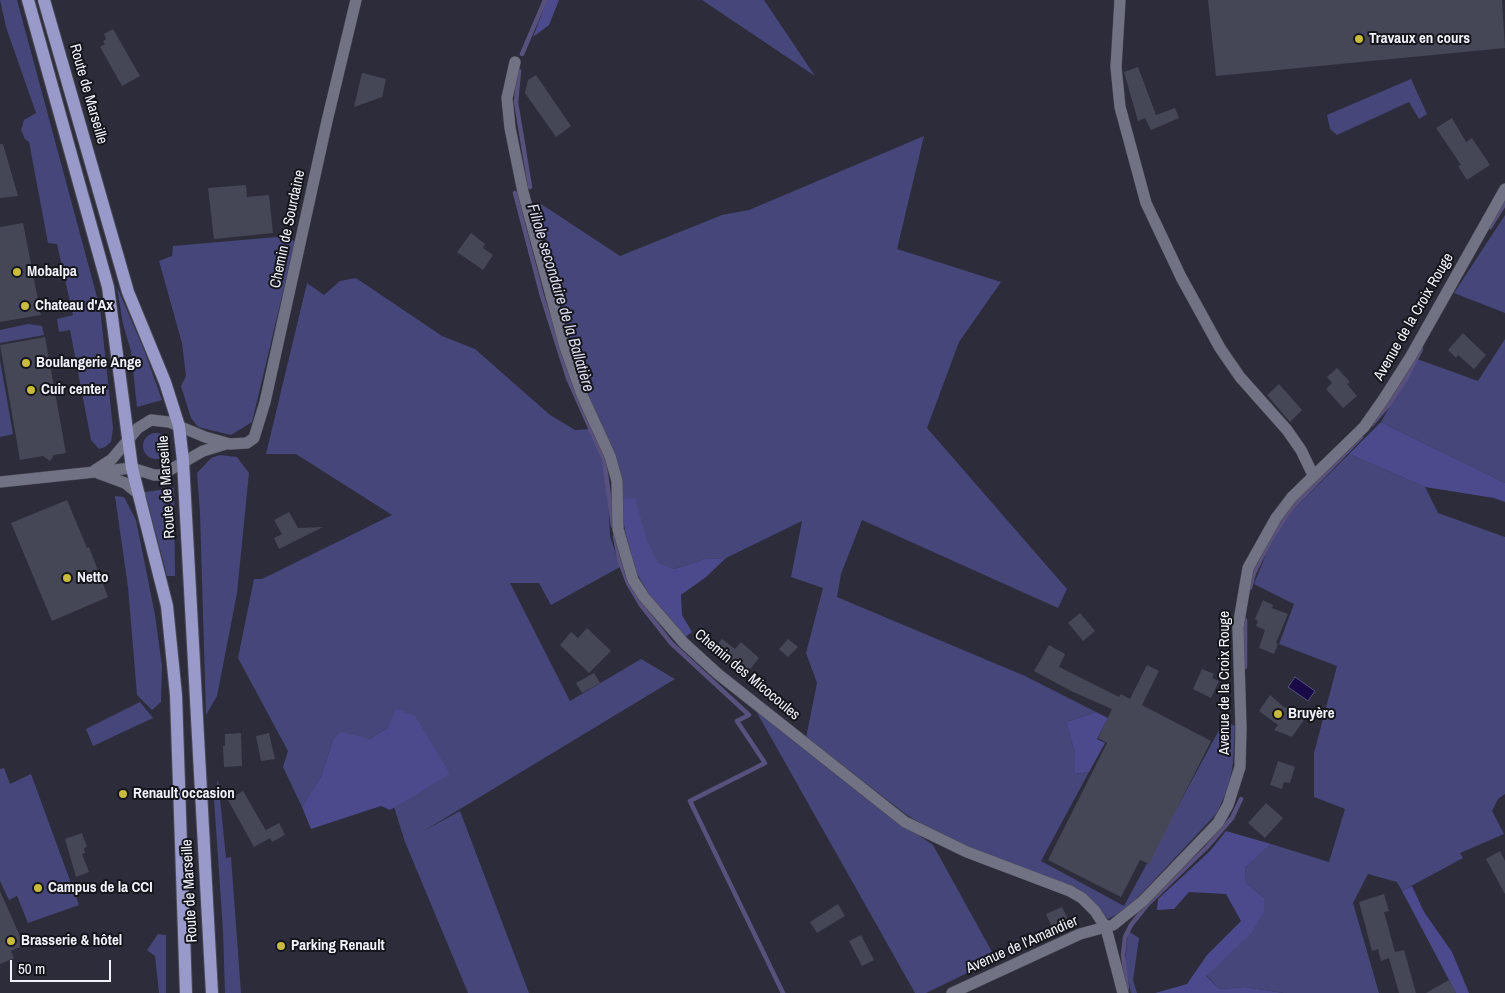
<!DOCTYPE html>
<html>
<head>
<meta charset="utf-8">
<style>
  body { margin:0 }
  #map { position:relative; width:1505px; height:993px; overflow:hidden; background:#2c2c3a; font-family:"Archivo Narrow",sans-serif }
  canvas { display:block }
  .scale { position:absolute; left:10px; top:960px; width:101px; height:22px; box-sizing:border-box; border:2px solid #f1f2fb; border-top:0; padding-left:6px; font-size:15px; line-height:18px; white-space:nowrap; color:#f1f2fb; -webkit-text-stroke:4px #15151c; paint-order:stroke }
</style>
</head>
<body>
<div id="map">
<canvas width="1505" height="993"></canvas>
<div class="scale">50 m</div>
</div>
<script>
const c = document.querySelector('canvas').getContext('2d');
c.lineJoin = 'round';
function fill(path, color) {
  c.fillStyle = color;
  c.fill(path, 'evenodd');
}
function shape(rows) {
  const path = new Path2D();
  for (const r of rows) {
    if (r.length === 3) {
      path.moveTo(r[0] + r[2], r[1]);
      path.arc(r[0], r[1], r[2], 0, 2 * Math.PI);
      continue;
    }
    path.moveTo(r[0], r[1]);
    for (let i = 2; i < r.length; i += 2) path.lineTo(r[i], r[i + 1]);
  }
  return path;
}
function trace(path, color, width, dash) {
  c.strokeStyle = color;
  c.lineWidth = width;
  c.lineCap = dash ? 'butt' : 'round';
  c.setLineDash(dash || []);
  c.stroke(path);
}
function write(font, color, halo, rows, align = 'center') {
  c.font = font + ' "Archivo Narrow",sans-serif';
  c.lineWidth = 4;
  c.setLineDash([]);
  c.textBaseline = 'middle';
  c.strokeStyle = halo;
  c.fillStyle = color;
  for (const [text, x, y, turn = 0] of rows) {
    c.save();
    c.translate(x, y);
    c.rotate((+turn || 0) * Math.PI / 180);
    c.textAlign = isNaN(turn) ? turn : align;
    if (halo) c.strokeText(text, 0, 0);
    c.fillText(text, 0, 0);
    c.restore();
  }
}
fill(shape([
  [0,0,17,0,100,308,113,428,111,442,105,447,99,449,91,440,70,330,59,332,57,319,73,315,57,244,48,243,29,142,25,139,21,130,24,120,36,113,6,27],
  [702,0,764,0,815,76],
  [1411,79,1427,114,1419,119,1409,102,1337,135,1330,129,1327,115],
  [924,136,897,249,1001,282,959,342,927,428,1067,589,1058,608,862,520,841,574,837,597,1025,676,1096,712,1066,722,1075,753,1075,774,1089,772,1041,861,1124,906,1224,721,1235,726,1233,763,1229,786,1217,813,1127,909,1108,919,1090,898,1071,886,941,836,907,815,806,738,817,683,806,653,823,588,791,577,802,521,726,558,705,559,674,569,656,562,646,537,621,499,576,370,538,202,620,256,722,215,749,210],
  [1505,215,1505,313,1454,293],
  [288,236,295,242,252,422,231,435,198,427,191,418,181,386,186,376,182,343,159,261,172,256,173,246],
  [356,278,442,336,475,349,550,415,575,430,593,429,607,477,610,536,620,567,551,605,539,583,510,583,570,701,641,659,675,679,422,832,460,811,529,993,468,993,405,842,394,807,450,773,388,728,369,739,333,740,321,776,302,807,283,767,288,751,238,658,254,579,262,579,392,515,296,454,266,454,307,283,324,295,340,281],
  [117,287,144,350,162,400,137,407,131,351,123,324],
  [28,324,42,326,44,335,0,343,0,330],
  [1505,339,1505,483,1381,422,1417,359,1478,381],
  [0,360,13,434,0,437],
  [156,446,13],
  [1349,454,1425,487,1438,513,1505,537,1505,794,1498,799,1492,811,1504,834,1460,853,1463,858,1402,891,1397,882,1368,874,1353,903,1379,993,1284,993,1244,987,1220,989,1206,975,1251,934,1264,898,1246,883,1245,868,1271,844,1329,862,1345,809,1314,797,1314,753,1337,666,1279,644,1294,604,1254,584,1271,542,1291,512],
  [220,455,237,457,249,473,237,593,217,696,206,715,200,513,197,473,211,458],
  [174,488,175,576,167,576,145,492],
  [115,496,124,497,136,520,155,615,162,666,161,702,152,710,137,695,128,587],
  [140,702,153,718,93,746,86,729],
  [756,711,892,817,933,845,996,959,926,993,915,993],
  [4,768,10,784,31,774,79,905,28,923,17,896,9,900,0,881,0,769],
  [218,779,226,858,231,857,241,993,225,993,223,931,214,799],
  [1128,931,1139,938,1133,980,1137,993,1131,993,1125,964],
  [158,934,166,935,166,993,159,993,155,956,147,950]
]), '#47467b');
fill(shape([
  [547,0,559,0,549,25,533,37],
  [1381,422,1505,483,1505,502,1494,498,1425,487,1349,454],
  [635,498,646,537,657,562,674,569,705,559,726,558,706,577,681,595,682,615,692,632,684,638,650,596,636,572,625,531,621,499],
  [396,709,415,716,450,774,390,810,381,806,311,829,302,807,321,776,333,740,341,732,369,739,388,728],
  [1096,712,1108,718,1097,739,1105,743,1089,772,1075,774,1075,753,1066,722],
  [1226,831,1271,844,1245,868,1246,883,1264,898,1264,911,1251,934,1206,976,1220,989,1244,987,1284,993,1155,993,1187,984,1207,955,1241,921,1226,894,1189,892,1174,909,1157,910,1158,899,1210,851],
  [1412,886,1424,912,1452,952,1469,993,1456,993,1402,891]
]), '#4c4a8c');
const water = shape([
  [1295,677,1315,691,1308,701,1288,687,1295,677]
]);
fill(water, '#170a47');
trace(water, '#58507d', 1);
trace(shape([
  [522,54,545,0],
  [519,71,516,102,530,187],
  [515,193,542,296,568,378,604,459,613,526],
  [1490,227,1505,203],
  [1372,424,1390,403,1407,377,1421,349],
  [615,536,619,559,628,583,641,605,671,643,749,715,737,721,765,763,690,801,783,993],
  [1250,588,1254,573,1270,541,1290,510,1361,437],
  [1245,620,1245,667],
  [1127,988,1123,955,1125,937,1131,925,1147,905,1207,847,1232,818,1241,799]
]), '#58507d', 4.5);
fill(shape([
  [1208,0,1502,0,1505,48,1216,76],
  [113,29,140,76,122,86,100,47,105,44,103,41,106,39,104,34],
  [1138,67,1156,115,1175,108,1179,118,1151,130,1145,118,1138,121,1124,72],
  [362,73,386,79,382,97,354,107],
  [536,75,571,126,556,137,525,93,528,80],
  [1452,118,1466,142,1472,138,1490,165,1467,180,1458,166,1461,165,1436,128],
  [0,144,3,144,18,196,0,198],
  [246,185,247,197,269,195,273,233,214,239,208,188],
  [23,223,41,315,0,322,0,227],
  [471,233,485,244,483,248,493,255,483,270,457,252],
  [1463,333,1486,355,1474,369,1458,355,1456,358,1448,350],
  [45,337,66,453,54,455,50,461,43,456,20,460,0,345],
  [1337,368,1350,382,1347,384,1357,396,1343,408,1326,389,1332,383,1327,377],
  [1279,384,1302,410,1290,422,1267,395],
  [67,500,87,548,89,547,108,597,52,621,11,523],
  [289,512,298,528,323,527,279,549,274,538,282,534,274,520],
  [1263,600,1273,605,1272,608,1288,614,1276,643,1278,644,1274,654,1259,648,1265,630,1256,626,1258,621,1255,619],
  [1080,613,1095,631,1083,641,1068,623],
  [587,628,611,651,589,673,560,645,571,632,578,638],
  [722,639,735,649,741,642,759,658,744,677,713,650],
  [788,639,798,647,788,657,779,649],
  [1049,645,1065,654,1059,667,1119,697,1121,694,1130,699,1147,665,1159,671,1142,705,1211,741,1149,864,1140,860,1121,897,1048,860,1107,743,1098,738,1112,709,1071,691,1034,671],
  [1202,669,1214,674,1212,678,1219,681,1211,698,1193,689],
  [594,673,600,683,582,693,576,683],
  [1270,695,1285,708,1288,706,1304,720,1292,737,1274,730,1278,725,1259,711],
  [241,733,242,766,224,767,223,746,225,746,225,734],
  [269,733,275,759,261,761,256,736],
  [1278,761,1295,767,1290,783,1284,782,1282,789,1270,785],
  [243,791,268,834,266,830,279,823,285,835,272,842,270,838,254,847,228,800],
  [1266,803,1283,818,1265,838,1248,823],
  [82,833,87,847,84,848,85,853,82,854,89,872,76,877,65,839],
  [1500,851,1505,861,1505,894,1486,859],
  [0,891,24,945,11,951,14,958,0,964],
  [1384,894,1389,911,1384,912,1395,952,1404,950,1416,993,1399,993,1389,958,1381,961,1378,949,1372,951,1359,902],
  [838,904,845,916,817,933,810,922],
  [1062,907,1068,919,1052,927,1046,914],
  [861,935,874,960,862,966,849,941],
  [1449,980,1456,993,1426,993]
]), '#464756');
const street = shape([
  [1120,0,1116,67,1120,107,1146,203,1181,277,1220,348,1240,377,1287,430,1301,450,1313,475],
  [515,62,507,98,510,128,523,192,565,347,582,395,610,456,617,481,618,529,633,580,644,597,684,643,718,674,905,822,967,852,1070,891,1082,898,1095,911,1106,928,1123,993],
  [92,472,112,459,138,428,151,420,169,422,205,437,230,444,247,443,254,438,265,402,327,121,356,0],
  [98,473,125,483,140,495],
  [0,482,132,468,154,475,161,475,203,451,226,444],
  [952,993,1080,934,1113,925,1143,901,1218,823,1228,805,1240,767,1241,729,1238,627,1248,568,1276,518,1292,497,1364,427,1383,400,1411,356,1505,189]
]);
const primary = shape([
  [28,0,108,287,132,468,167,606,176,695,186,993],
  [44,0,128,292,165,382,179,426,183,461,212,993]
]);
trace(street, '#494955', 12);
trace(primary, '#494955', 14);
trace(street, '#717283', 11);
trace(primary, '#999aca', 12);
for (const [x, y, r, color] of [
  [1359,39,5,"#c9bb3b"],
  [17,272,5,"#c9bb3b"],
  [25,306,5,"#c9bb3b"],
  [26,363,5,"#c9bb3b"],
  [31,390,5,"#c9bb3b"],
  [67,578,5,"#c9bb3b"],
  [1278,714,5,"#c9bb3b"],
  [123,794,5,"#c9bb3b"],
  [38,888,5,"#c9bb3b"],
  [11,941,5,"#c9bb3b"],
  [281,946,5,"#c9bb3b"]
]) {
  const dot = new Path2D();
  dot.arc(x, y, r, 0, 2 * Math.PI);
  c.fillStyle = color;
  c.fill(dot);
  trace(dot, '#15151c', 2);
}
write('bold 15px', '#f1f2fb', '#15151c', [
  ["Travaux en cours",1369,39],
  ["Mobalpa",27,272],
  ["Chateau d'Ax",35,306],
  ["Boulangerie Ange",36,363],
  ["Cuir center",41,390],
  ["Netto",77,578],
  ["Bruyère",1288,714],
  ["Renault occasion",133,794],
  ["Campus de la CCI",48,888],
  ["Brasserie & hôtel",21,941],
  ["Parking Renault",291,946]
], 'left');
write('15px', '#f1f2fb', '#15151c', [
  ["Route de Marseille",88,94,74],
  ["Chemin de Sourdaine",288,229,-78],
  ["Avenue de la Croix Rouge",1414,317,-60],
  ["Route de Marseille",167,487,-94],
  ["Chemin des Micocoules",747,675,40],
  ["Avenue de la Croix Rouge",1225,683,-90],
  ["Route de Marseille",190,891,-93],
  ["Avenue de l'Amandier",1022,945,-24]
]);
write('italic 16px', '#dbdcf0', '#15151c', [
  ["Filiole secondaire de la Ballatière",560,298,73]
]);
</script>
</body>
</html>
